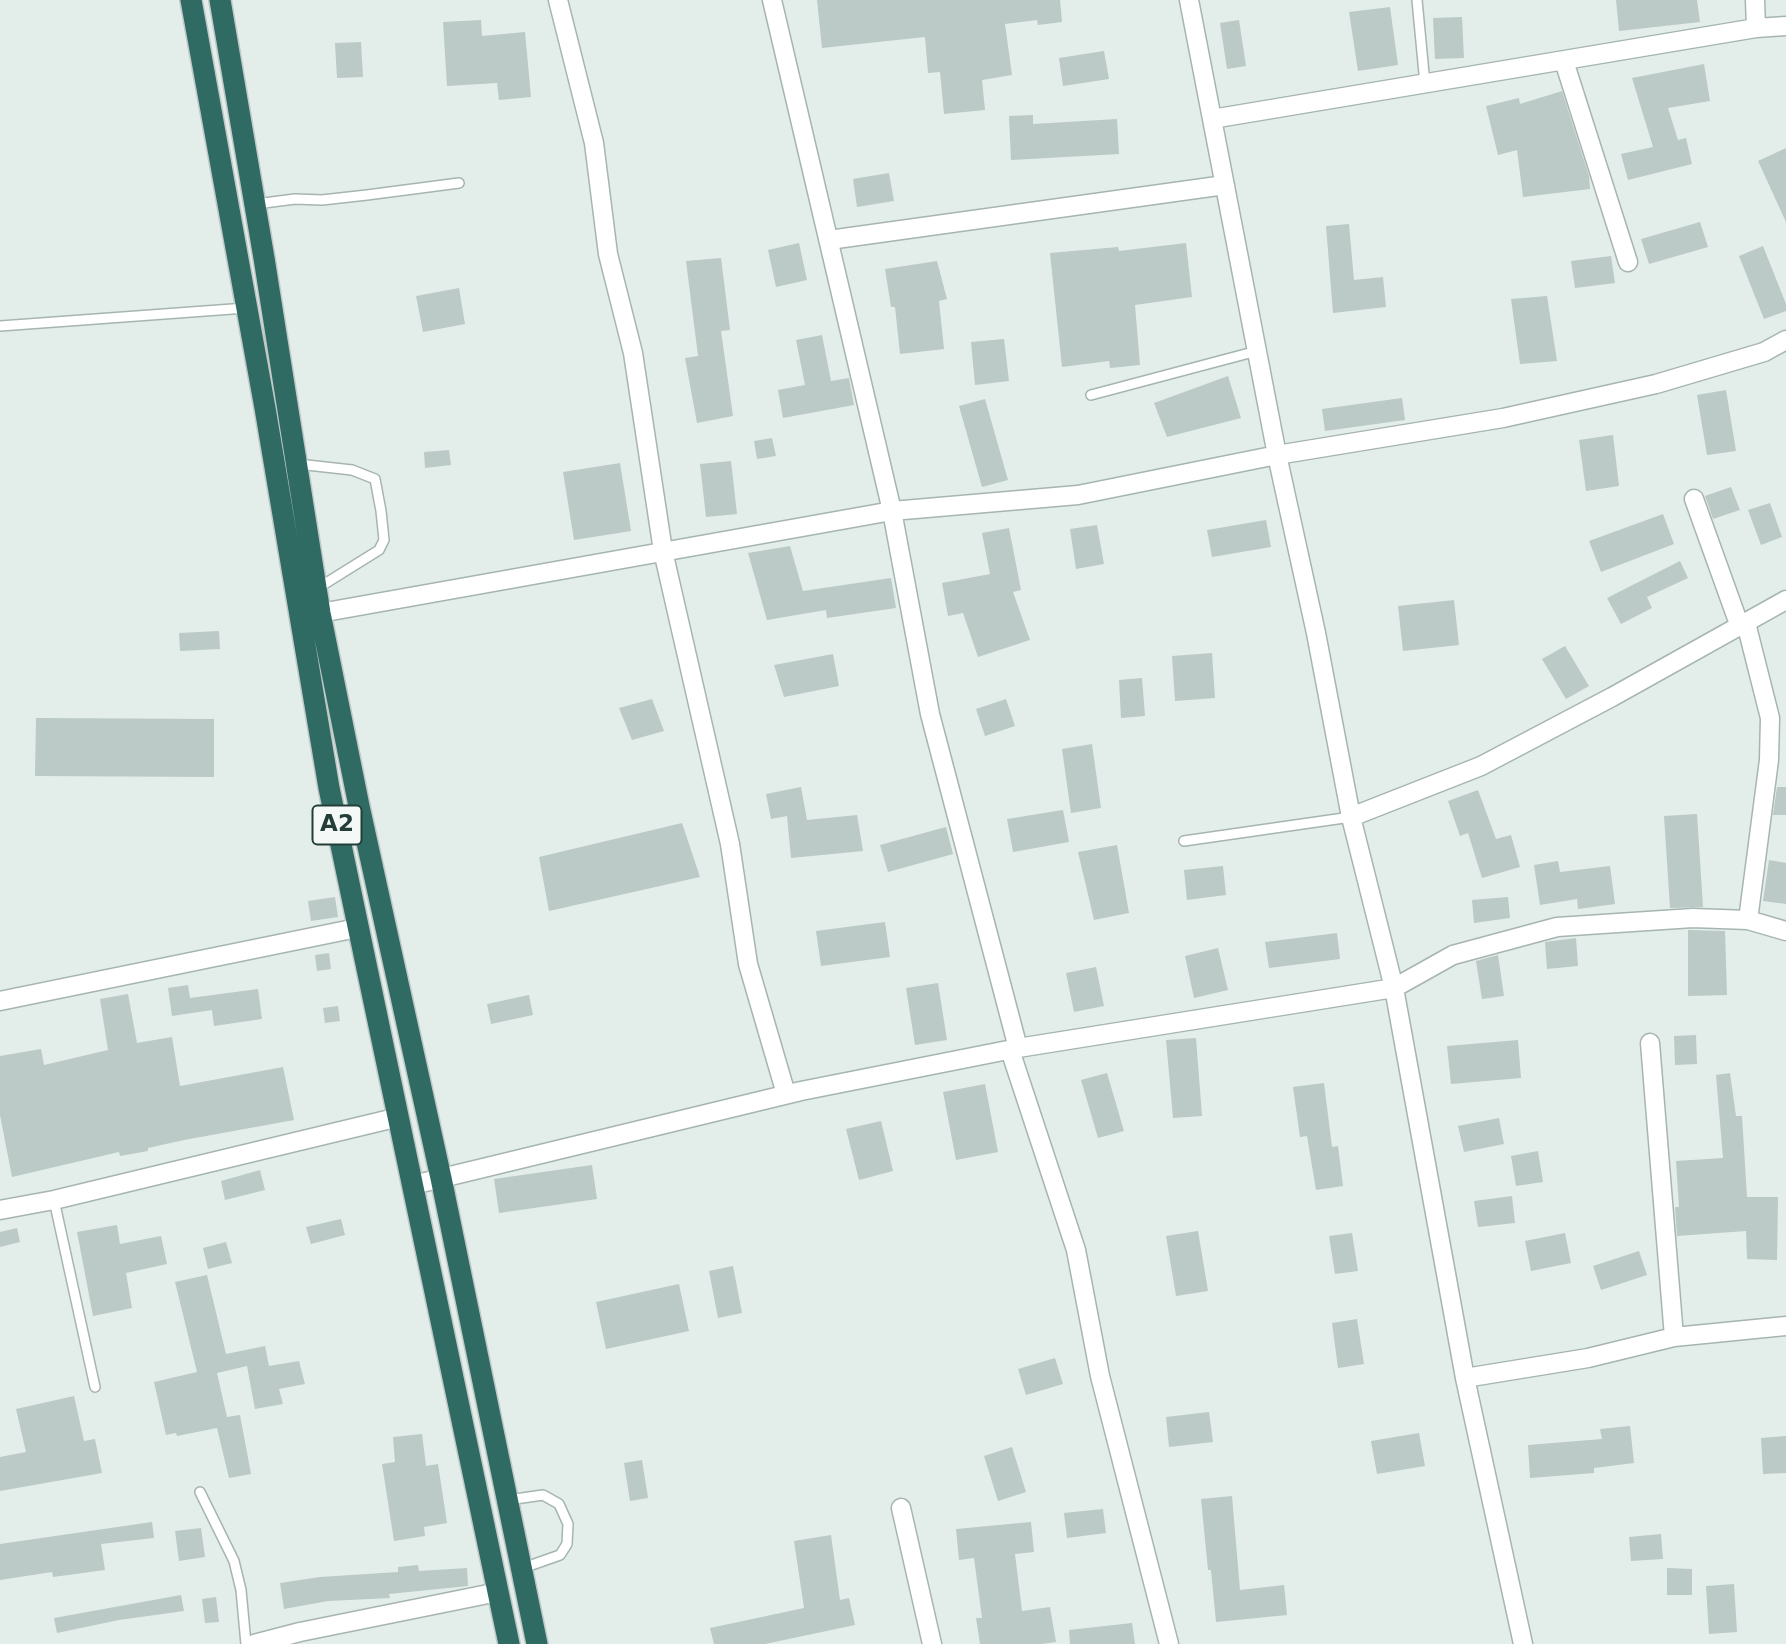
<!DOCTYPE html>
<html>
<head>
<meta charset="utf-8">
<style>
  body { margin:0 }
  canvas { display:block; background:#e3ede9 }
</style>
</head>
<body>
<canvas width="1786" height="1644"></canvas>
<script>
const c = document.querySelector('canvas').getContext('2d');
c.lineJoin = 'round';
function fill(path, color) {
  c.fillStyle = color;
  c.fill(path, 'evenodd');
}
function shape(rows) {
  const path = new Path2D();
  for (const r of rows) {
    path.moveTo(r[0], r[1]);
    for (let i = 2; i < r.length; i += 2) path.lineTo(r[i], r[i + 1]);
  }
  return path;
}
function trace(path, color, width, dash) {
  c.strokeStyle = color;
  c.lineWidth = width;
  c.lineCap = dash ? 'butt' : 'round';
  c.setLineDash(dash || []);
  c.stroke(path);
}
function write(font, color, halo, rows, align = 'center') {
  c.font = font + ' "DejaVu Sans",sans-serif';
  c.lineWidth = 6;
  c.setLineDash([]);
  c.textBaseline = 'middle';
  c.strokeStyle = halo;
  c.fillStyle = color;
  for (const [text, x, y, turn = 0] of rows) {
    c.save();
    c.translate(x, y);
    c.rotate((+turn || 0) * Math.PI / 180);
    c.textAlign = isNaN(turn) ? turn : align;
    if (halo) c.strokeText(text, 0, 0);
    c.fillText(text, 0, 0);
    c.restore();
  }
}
fill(shape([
  [817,0,1060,0,1062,22,1038,25,1037,20,1005,24,1012,75,982,80,985,110,944,114,940,72,928,73,925,37,822,48],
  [1616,0,1697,0,1700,22,1619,31],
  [1390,7,1398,65,1358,71,1349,12],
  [1462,17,1464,58,1435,59,1433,18],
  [481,20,482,36,525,32,531,97,499,100,497,83,447,86,443,22],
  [1239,20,1246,66,1227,69,1220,23],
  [361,42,363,77,337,78,335,43],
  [1104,51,1109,79,1063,86,1059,58],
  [1704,64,1710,101,1668,108,1678,140,1686,138,1692,164,1628,180,1621,154,1653,147,1632,78],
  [1562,91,1589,176,1590,189,1523,197,1517,150,1498,155,1486,106,1519,98,1520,104],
  [1033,115,1033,124,1117,119,1119,154,1011,160,1009,116],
  [1786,148,1786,222,1758,161],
  [889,173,894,201,857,207,853,179],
  [1700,222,1708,247,1649,264,1641,239],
  [1349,224,1354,280,1383,277,1386,307,1333,313,1326,226],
  [799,243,807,280,776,287,768,250],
  [1186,243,1192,297,1135,305,1140,365,1110,368,1109,361,1062,367,1050,253,1118,247,1119,251],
  [1763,246,1786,304,1786,311,1764,319,1739,256],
  [1611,256,1615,283,1575,288,1571,261],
  [721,258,730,330,721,331,733,416,697,423,685,358,698,356,686,261],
  [937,261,947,299,939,301,944,349,900,354,895,307,891,307,885,269],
  [459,288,465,324,423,332,416,296],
  [1547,296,1557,361,1520,364,1511,299],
  [822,335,831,381,849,378,854,405,783,418,778,390,805,385,796,340],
  [1004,339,1009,381,975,385,971,342],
  [1228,376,1241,418,1167,437,1154,403],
  [1726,390,1736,451,1707,455,1697,395],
  [1402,398,1405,420,1325,431,1322,409],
  [985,399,1008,480,982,487,959,406],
  [1613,435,1619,486,1586,491,1579,440],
  [772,438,776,456,757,459,754,441],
  [449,450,451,465,425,468,424,452],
  [731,461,737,514,706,517,700,464],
  [620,463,631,531,574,540,563,472],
  [1731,487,1740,510,1713,519,1705,496],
  [1770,503,1782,537,1761,545,1748,510],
  [1663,514,1674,544,1601,572,1589,541],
  [1266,520,1271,547,1212,557,1207,530],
  [1097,525,1104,564,1076,569,1070,529],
  [1009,528,1021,590,1013,592,1030,640,978,657,963,613,948,616,942,583,990,574,982,533],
  [790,546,803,591,891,578,896,608,827,618,826,610,767,620,748,553],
  [1680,561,1688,578,1647,597,1652,608,1621,624,1607,598],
  [1454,600,1459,645,1403,651,1398,606],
  [219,631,220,649,180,651,179,633],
  [1565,646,1589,686,1566,699,1542,659],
  [1212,653,1215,698,1175,701,1172,656],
  [833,654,839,686,784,697,774,665],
  [1142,678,1145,716,1121,718,1119,680],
  [652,699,664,731,632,740,619,708],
  [1006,699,1015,726,985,736,976,709],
  [36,718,214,719,214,777,35,776],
  [1092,744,1101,808,1071,813,1062,749],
  [801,787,807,820,857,815,863,851,791,858,787,816,771,819,766,794],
  [1777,787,1786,787,1786,815,1773,815],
  [1478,790,1496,839,1511,835,1520,867,1482,878,1468,833,1460,836,1448,801],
  [1063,810,1069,842,1013,852,1007,819],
  [1697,814,1703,907,1670,908,1664,816],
  [682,823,700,877,549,911,539,857],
  [946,827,953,854,888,872,880,845],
  [1117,845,1129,913,1094,920,1078,852],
  [1769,860,1786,863,1786,904,1763,901],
  [1558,861,1560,872,1610,866,1615,904,1578,909,1577,899,1540,905,1534,865],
  [1223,866,1226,895,1187,900,1184,870],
  [335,897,338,917,311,921,308,901],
  [1508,897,1510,918,1474,923,1472,900],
  [885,922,890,957,821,966,816,931],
  [1688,930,1725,931,1727,995,1688,996],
  [1337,933,1340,959,1269,968,1265,942],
  [1576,938,1578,966,1547,969,1545,942],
  [1218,948,1228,990,1194,998,1185,956],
  [329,953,331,969,317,971,315,955],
  [1498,955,1504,996,1482,999,1476,961],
  [1096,967,1104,1006,1074,1012,1066,973],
  [938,983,947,1040,915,1045,906,988],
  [188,985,190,998,258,989,262,1019,214,1026,212,1010,172,1016,168,988],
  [128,994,137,1043,172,1037,180,1086,283,1067,294,1120,184,1140,148,1148,148,1151,120,1156,119,1152,12,1177,0,1115,0,1056,41,1049,44,1065,108,1050,100,999],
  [529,995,533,1015,491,1024,487,1004],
  [338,1006,340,1021,325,1023,323,1008],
  [1696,1035,1697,1064,1675,1065,1674,1036],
  [1196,1038,1202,1116,1173,1118,1166,1040],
  [1518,1040,1521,1078,1451,1084,1447,1046],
  [1107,1073,1124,1131,1098,1138,1081,1080],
  [1730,1073,1736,1116,1742,1116,1747,1197,1778,1197,1777,1260,1747,1259,1746,1231,1677,1236,1675,1207,1679,1207,1676,1161,1723,1158,1716,1075],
  [1324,1083,1332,1147,1338,1146,1343,1186,1316,1190,1307,1136,1300,1137,1293,1087],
  [985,1084,998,1152,956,1160,943,1092],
  [1499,1118,1504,1144,1464,1152,1458,1126],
  [881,1121,893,1171,859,1180,846,1129],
  [1538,1151,1543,1182,1516,1186,1511,1156],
  [592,1165,597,1199,499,1213,494,1179],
  [260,1170,265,1190,225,1200,221,1181],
  [1512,1196,1515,1223,1478,1227,1474,1201],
  [341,1219,345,1235,311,1244,306,1227],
  [117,1225,120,1244,161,1236,167,1264,126,1273,132,1308,93,1316,77,1232],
  [17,1228,20,1242,0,1247,0,1232],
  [1198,1231,1208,1291,1176,1296,1166,1236],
  [1352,1233,1358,1271,1335,1274,1329,1236],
  [1565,1233,1571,1263,1531,1271,1525,1241],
  [226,1242,232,1263,208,1269,203,1248],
  [1639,1251,1647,1275,1601,1290,1593,1266],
  [733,1266,742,1313,718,1318,709,1271],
  [207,1275,226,1354,265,1346,269,1366,299,1361,305,1384,279,1389,283,1404,255,1409,247,1366,217,1373,227,1417,240,1415,251,1474,229,1478,217,1428,177,1436,176,1433,166,1435,154,1382,197,1372,175,1282],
  [679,1284,689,1331,606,1349,596,1302],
  [1357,1319,1364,1364,1338,1368,1332,1323],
  [1055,1358,1063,1384,1026,1395,1018,1369],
  [74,1396,84,1441,95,1439,102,1473,0,1491,0,1457,26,1452,16,1409],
  [1209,1412,1213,1442,1169,1447,1166,1417],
  [1630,1426,1634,1463,1594,1468,1594,1473,1530,1478,1528,1445,1602,1439,1600,1429],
  [1419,1433,1425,1466,1377,1474,1371,1441],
  [422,1434,426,1466,438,1464,447,1523,424,1527,425,1536,394,1541,382,1464,395,1462,393,1437],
  [1786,1436,1786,1473,1763,1474,1761,1438],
  [1012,1447,1026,1492,998,1501,984,1456],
  [642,1460,648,1498,630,1501,624,1463],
  [1232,1496,1240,1590,1284,1585,1287,1615,1216,1622,1211,1570,1208,1570,1201,1499],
  [1103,1509,1106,1533,1067,1538,1064,1513],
  [152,1522,154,1538,101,1544,105,1570,53,1577,52,1572,0,1580,0,1544],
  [1031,1522,1034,1552,1015,1554,1022,1611,1050,1607,1056,1642,1041,1644,980,1644,976,1618,982,1618,974,1558,959,1560,956,1529],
  [201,1528,205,1557,179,1561,175,1531],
  [1661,1534,1663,1559,1631,1561,1629,1537],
  [831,1535,840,1600,849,1598,855,1625,765,1644,714,1644,710,1628,804,1608,794,1541],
  [418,1565,419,1571,467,1568,468,1586,389,1594,390,1598,328,1601,284,1609,280,1583,320,1577,398,1572,398,1567],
  [1667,1568,1692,1569,1692,1595,1667,1595],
  [1734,1584,1737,1632,1709,1634,1706,1586],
  [181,1595,184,1611,119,1620,57,1633,54,1618],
  [216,1597,219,1622,205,1623,202,1599],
  [1132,1623,1135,1644,1070,1644,1069,1630]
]), '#bbcac6');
const lane = shape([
  [1417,0,1425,84],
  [256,204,295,199,322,200,367,195,459,183],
  [0,326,246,308],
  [1091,395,1257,351],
  [298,464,352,470,375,479,381,511,384,540,379,550,318,588],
  [1184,841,1351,817],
  [54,1200,95,1387],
  [200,1492,234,1561,241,1590,246,1644],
  [508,1500,543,1495,559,1504,568,1524,567,1544,560,1555,523,1568]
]);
const street = shape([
  [558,0,594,143,608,254,633,353,663,551,730,844,748,964,786,1094],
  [772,0,892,511,930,714,1018,1048],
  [1189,0,1277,455,1316,633,1351,817,1394,988,1465,1378,1523,1644],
  [1755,0,1756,28],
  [1564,61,1628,262],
  [1212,119,1756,28,1786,26],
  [829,240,1225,185],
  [1694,499,1740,627],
  [320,613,892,511,1078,495,1277,455,1503,418,1656,384,1764,352,1786,340],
  [1746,623,1770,718,1769,760,1748,920],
  [1351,817,1481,766,1612,697,1786,600],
  [0,1001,357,928],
  [1650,1043,1674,1337],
  [1010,1050,1076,1250,1100,1376,1169,1644],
  [413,1185,801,1091,1018,1048,1394,988,1453,955,1557,927,1693,918,1748,920,1786,931],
  [0,1210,54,1200,399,1117],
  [1465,1378,1588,1358,1674,1337,1786,1326],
  [901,1508,932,1644],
  [254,1644,300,1632,498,1592]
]);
const highway = shape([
  [191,0,265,408,329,788,509,1644],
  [220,0,264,258,320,613,359,806,441,1178,537,1644]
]);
trace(lane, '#a6b5b1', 12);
trace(street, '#a6b5b1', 21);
trace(highway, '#c1c9c8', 24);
trace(lane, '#fff', 9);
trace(street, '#fff', 18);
trace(highway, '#2f6a63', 21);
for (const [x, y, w] of [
  [337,825,49]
]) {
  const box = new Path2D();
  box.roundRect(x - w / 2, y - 19.5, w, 39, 5);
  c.fillStyle = '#f4f9f7';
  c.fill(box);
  trace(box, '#233e39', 2);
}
write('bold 23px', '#233e39', null, [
  ["A2",337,825]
]);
</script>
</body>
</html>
